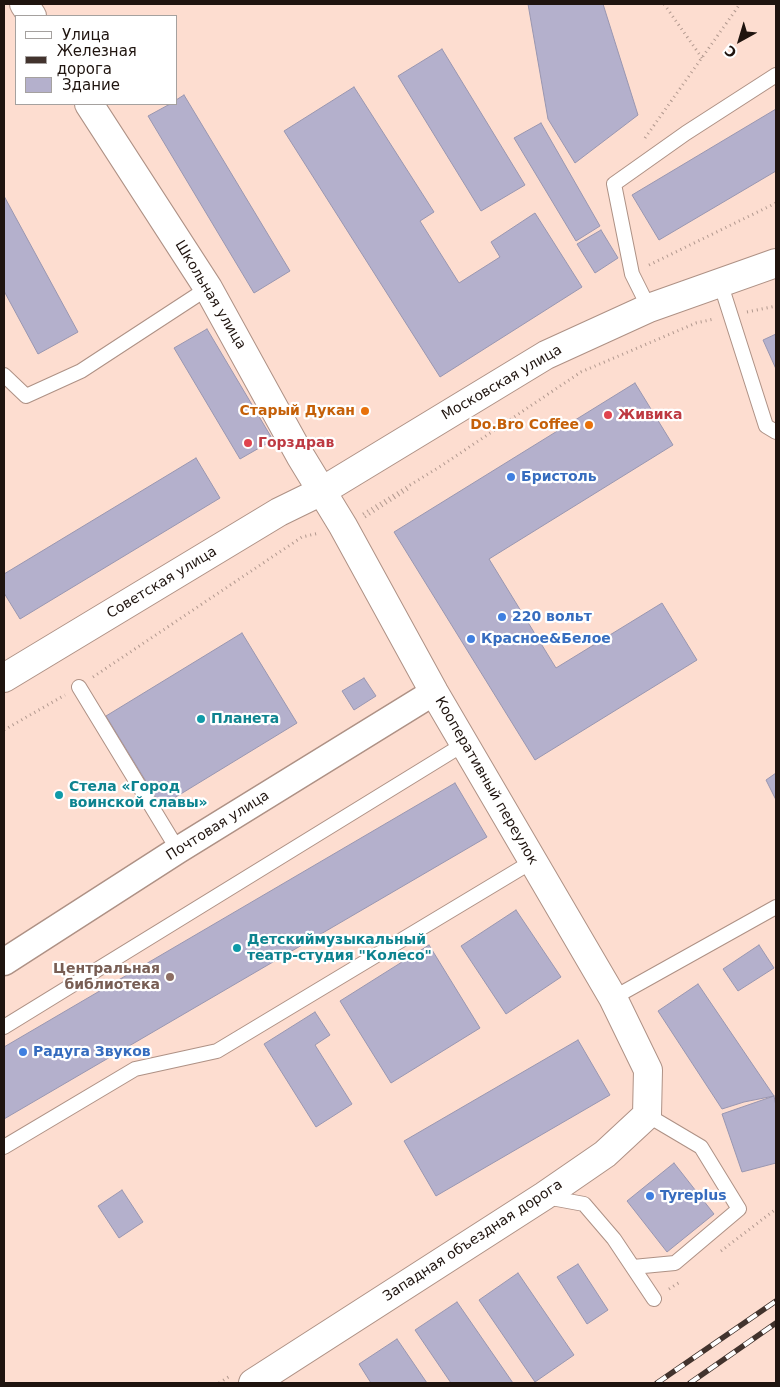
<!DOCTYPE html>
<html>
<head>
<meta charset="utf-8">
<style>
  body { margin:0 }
  #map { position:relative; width:780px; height:1387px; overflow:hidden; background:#fdddd0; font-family:"DejaVu Sans",sans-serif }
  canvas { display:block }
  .frame { position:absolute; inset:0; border:5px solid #1f140f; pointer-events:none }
  .legend { position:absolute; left:15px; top:15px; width:162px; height:90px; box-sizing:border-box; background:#fff; border:1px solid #a5a19f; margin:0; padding:6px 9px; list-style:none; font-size:15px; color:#1f140f }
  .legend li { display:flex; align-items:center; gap:10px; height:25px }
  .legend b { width:25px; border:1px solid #a5a19f }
  .north { position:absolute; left:715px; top:15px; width:50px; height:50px; -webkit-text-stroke:4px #fff; paint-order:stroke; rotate:219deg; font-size:14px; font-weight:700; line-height:20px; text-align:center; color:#1f140f }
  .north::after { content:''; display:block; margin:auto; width:18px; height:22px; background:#1f140f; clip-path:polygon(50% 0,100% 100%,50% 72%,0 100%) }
</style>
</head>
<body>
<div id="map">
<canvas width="780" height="1387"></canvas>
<div class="frame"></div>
<ul class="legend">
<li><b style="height:6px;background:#fff"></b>Улица</li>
<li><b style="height:6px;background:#42332d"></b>Железная дорога</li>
<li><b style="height:14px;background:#b4b0cc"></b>Здание</li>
</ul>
<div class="north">С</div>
</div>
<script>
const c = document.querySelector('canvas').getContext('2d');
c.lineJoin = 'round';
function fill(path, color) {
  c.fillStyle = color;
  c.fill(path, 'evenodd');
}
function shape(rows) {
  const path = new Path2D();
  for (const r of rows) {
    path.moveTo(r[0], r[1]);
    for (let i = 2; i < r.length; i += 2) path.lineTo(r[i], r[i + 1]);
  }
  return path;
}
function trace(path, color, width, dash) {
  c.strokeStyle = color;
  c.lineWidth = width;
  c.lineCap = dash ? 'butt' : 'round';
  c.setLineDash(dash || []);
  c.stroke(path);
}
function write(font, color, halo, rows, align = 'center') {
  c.font = font + ' "DejaVu Sans",sans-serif';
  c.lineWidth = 4.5;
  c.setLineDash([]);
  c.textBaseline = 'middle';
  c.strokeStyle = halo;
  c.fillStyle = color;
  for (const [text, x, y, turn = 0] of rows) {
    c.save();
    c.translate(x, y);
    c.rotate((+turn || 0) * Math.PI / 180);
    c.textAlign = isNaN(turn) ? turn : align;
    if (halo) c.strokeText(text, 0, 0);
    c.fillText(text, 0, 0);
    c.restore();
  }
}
const building = shape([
  [528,4,603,4,638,115,575,163,548,119,528,4],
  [442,49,525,185,481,211,398,76,442,49],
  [354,87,434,212,420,221,459,283,500,257,491,242,535,213,582,287,440,377,284,131,354,87],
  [184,95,290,271,254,293,148,116,170,104,176,104,176,100,184,95],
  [776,109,776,171,659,240,632,195,776,109],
  [541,123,600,226,576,241,514,138,541,123],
  [4,196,78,332,38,354,4,291,4,196],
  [601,230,618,258,595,273,577,244,601,230],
  [207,329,273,440,240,459,174,348,207,329],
  [776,334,776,369,763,340,776,334],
  [635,383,673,445,489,559,556,668,662,603,697,660,535,760,394,532,635,383],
  [196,458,220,498,20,619,4,593,4,574,196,458],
  [242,633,297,723,161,806,106,716,242,633],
  [364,678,376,696,354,710,342,691,364,678],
  [776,773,776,800,766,780,776,773],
  [455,783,487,837,4,1119,4,1047,455,783],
  [516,910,561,977,506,1014,461,946,516,910],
  [429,945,480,1028,391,1083,340,1001,429,945],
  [759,945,774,968,738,991,723,969,759,945],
  [698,984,774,1096,744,1102,722,1109,658,1011,698,984],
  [315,1012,330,1035,315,1045,352,1104,316,1127,264,1044,315,1012],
  [578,1040,610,1095,436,1196,404,1141,578,1040],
  [774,1096,776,1106,776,1163,742,1172,722,1114,774,1096],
  [674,1163,714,1214,667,1252,627,1201,674,1163],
  [122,1190,143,1222,119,1238,98,1206,122,1190],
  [578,1264,608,1310,587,1324,557,1277,578,1264],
  [518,1273,574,1355,535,1382,479,1300,518,1273],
  [457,1302,513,1383,451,1383,415,1330,457,1302],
  [397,1339,427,1383,371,1383,359,1364,397,1339]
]);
fill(building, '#b4b0cc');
trace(building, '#9996b0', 1);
const lane = shape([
  [720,282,766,426,776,432],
  [649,308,632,274,614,184,686,133,776,75],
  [4,375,26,396,81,371,208,288],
  [79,687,178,850],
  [613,998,776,907],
  [4,1027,464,744],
  [4,1147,135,1069,217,1051,533,861],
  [546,1197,584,1204,614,1239,654,1299],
  [633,1267,675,1263,739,1209,701,1147,647,1115]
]);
const street = shape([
  [4,962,178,850,434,692]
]);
const secondary = shape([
  [24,4,32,16],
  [89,104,208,288,301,457,343,526,434,692,613,998,648,1070,647,1115,605,1154,544,1196,253,1383],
  [4,678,279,512,322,491,546,355,649,308,776,263]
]);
trace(lane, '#ae9185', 16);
trace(street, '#ae9185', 29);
trace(secondary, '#ae9185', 30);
trace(shape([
  [664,4,702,58],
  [645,138,740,4],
  [649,265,776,203],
  [747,312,776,306],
  [363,514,441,466,581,372,696,323,714,319],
  [365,517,408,489],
  [93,677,302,537,319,533],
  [4,730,65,695],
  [721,1251,776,1209],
  [669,1289,680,1282],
  [219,1383,230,1376]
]), '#b2998f', 3, [1, 4]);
trace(lane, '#fff', 14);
trace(street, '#fff', 26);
trace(secondary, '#fff', 28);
const rail = shape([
  [657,1383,776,1301],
  [690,1383,776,1323]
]);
trace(rail, '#42332d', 5.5);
trace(rail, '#fff', 4, [11]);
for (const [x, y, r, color] of [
  [365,411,5,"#e8710a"],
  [608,415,5,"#e0444e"],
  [589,425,5,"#e8710a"],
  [248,443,5,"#e0444e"],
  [511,477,5,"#3f7fe0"],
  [502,617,5,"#3f7fe0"],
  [471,639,5,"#3f7fe0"],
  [201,719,5,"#0f9aa8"],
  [59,795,5,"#0f9aa8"],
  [237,948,5,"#0f9aa8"],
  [170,977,5,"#8d6e63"],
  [23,1052,5,"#3f7fe0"],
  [650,1196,5,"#3f7fe0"]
]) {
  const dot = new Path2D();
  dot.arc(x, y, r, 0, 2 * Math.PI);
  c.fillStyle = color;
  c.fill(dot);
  trace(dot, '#fff', 2);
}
write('14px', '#1f140f', '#fff', [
  ["Школьная улица",210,295,59],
  ["Московская улица",502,383,-30],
  ["Советская улица",162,583,-31],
  ["Кооперативный переулок",486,781,60],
  ["Почтовая улица",218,826,-32],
  ["Западная объездная дорога",473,1241,-33]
]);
write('bold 14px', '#c56008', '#fff', [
  ["Старый Дукан",355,411],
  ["Do.Bro Coffee",579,425]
], 'right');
write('bold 14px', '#be3a42', '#fff', [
  ["Живика",618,415],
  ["Горздрав",258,443]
], 'left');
write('bold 14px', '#366cbe', '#fff', [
  ["Бристоль",521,477],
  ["220 вольт",512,617],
  ["Красное&Белое",481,639],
  ["Радуга Звуков",33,1052],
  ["Tyreplus",660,1196]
], 'left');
write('bold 14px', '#0d838f', '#fff', [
  ["Планета",211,719],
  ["Стела «Город",69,787],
  ["воинской славы»",69,803],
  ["Детскиймузыкальный",247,940],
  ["театр-студия \"Колесо\"",247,956]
], 'left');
write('bold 14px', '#785e54', '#fff', [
  ["Центральная",160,969],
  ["библиотека",160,985]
], 'right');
</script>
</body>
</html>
